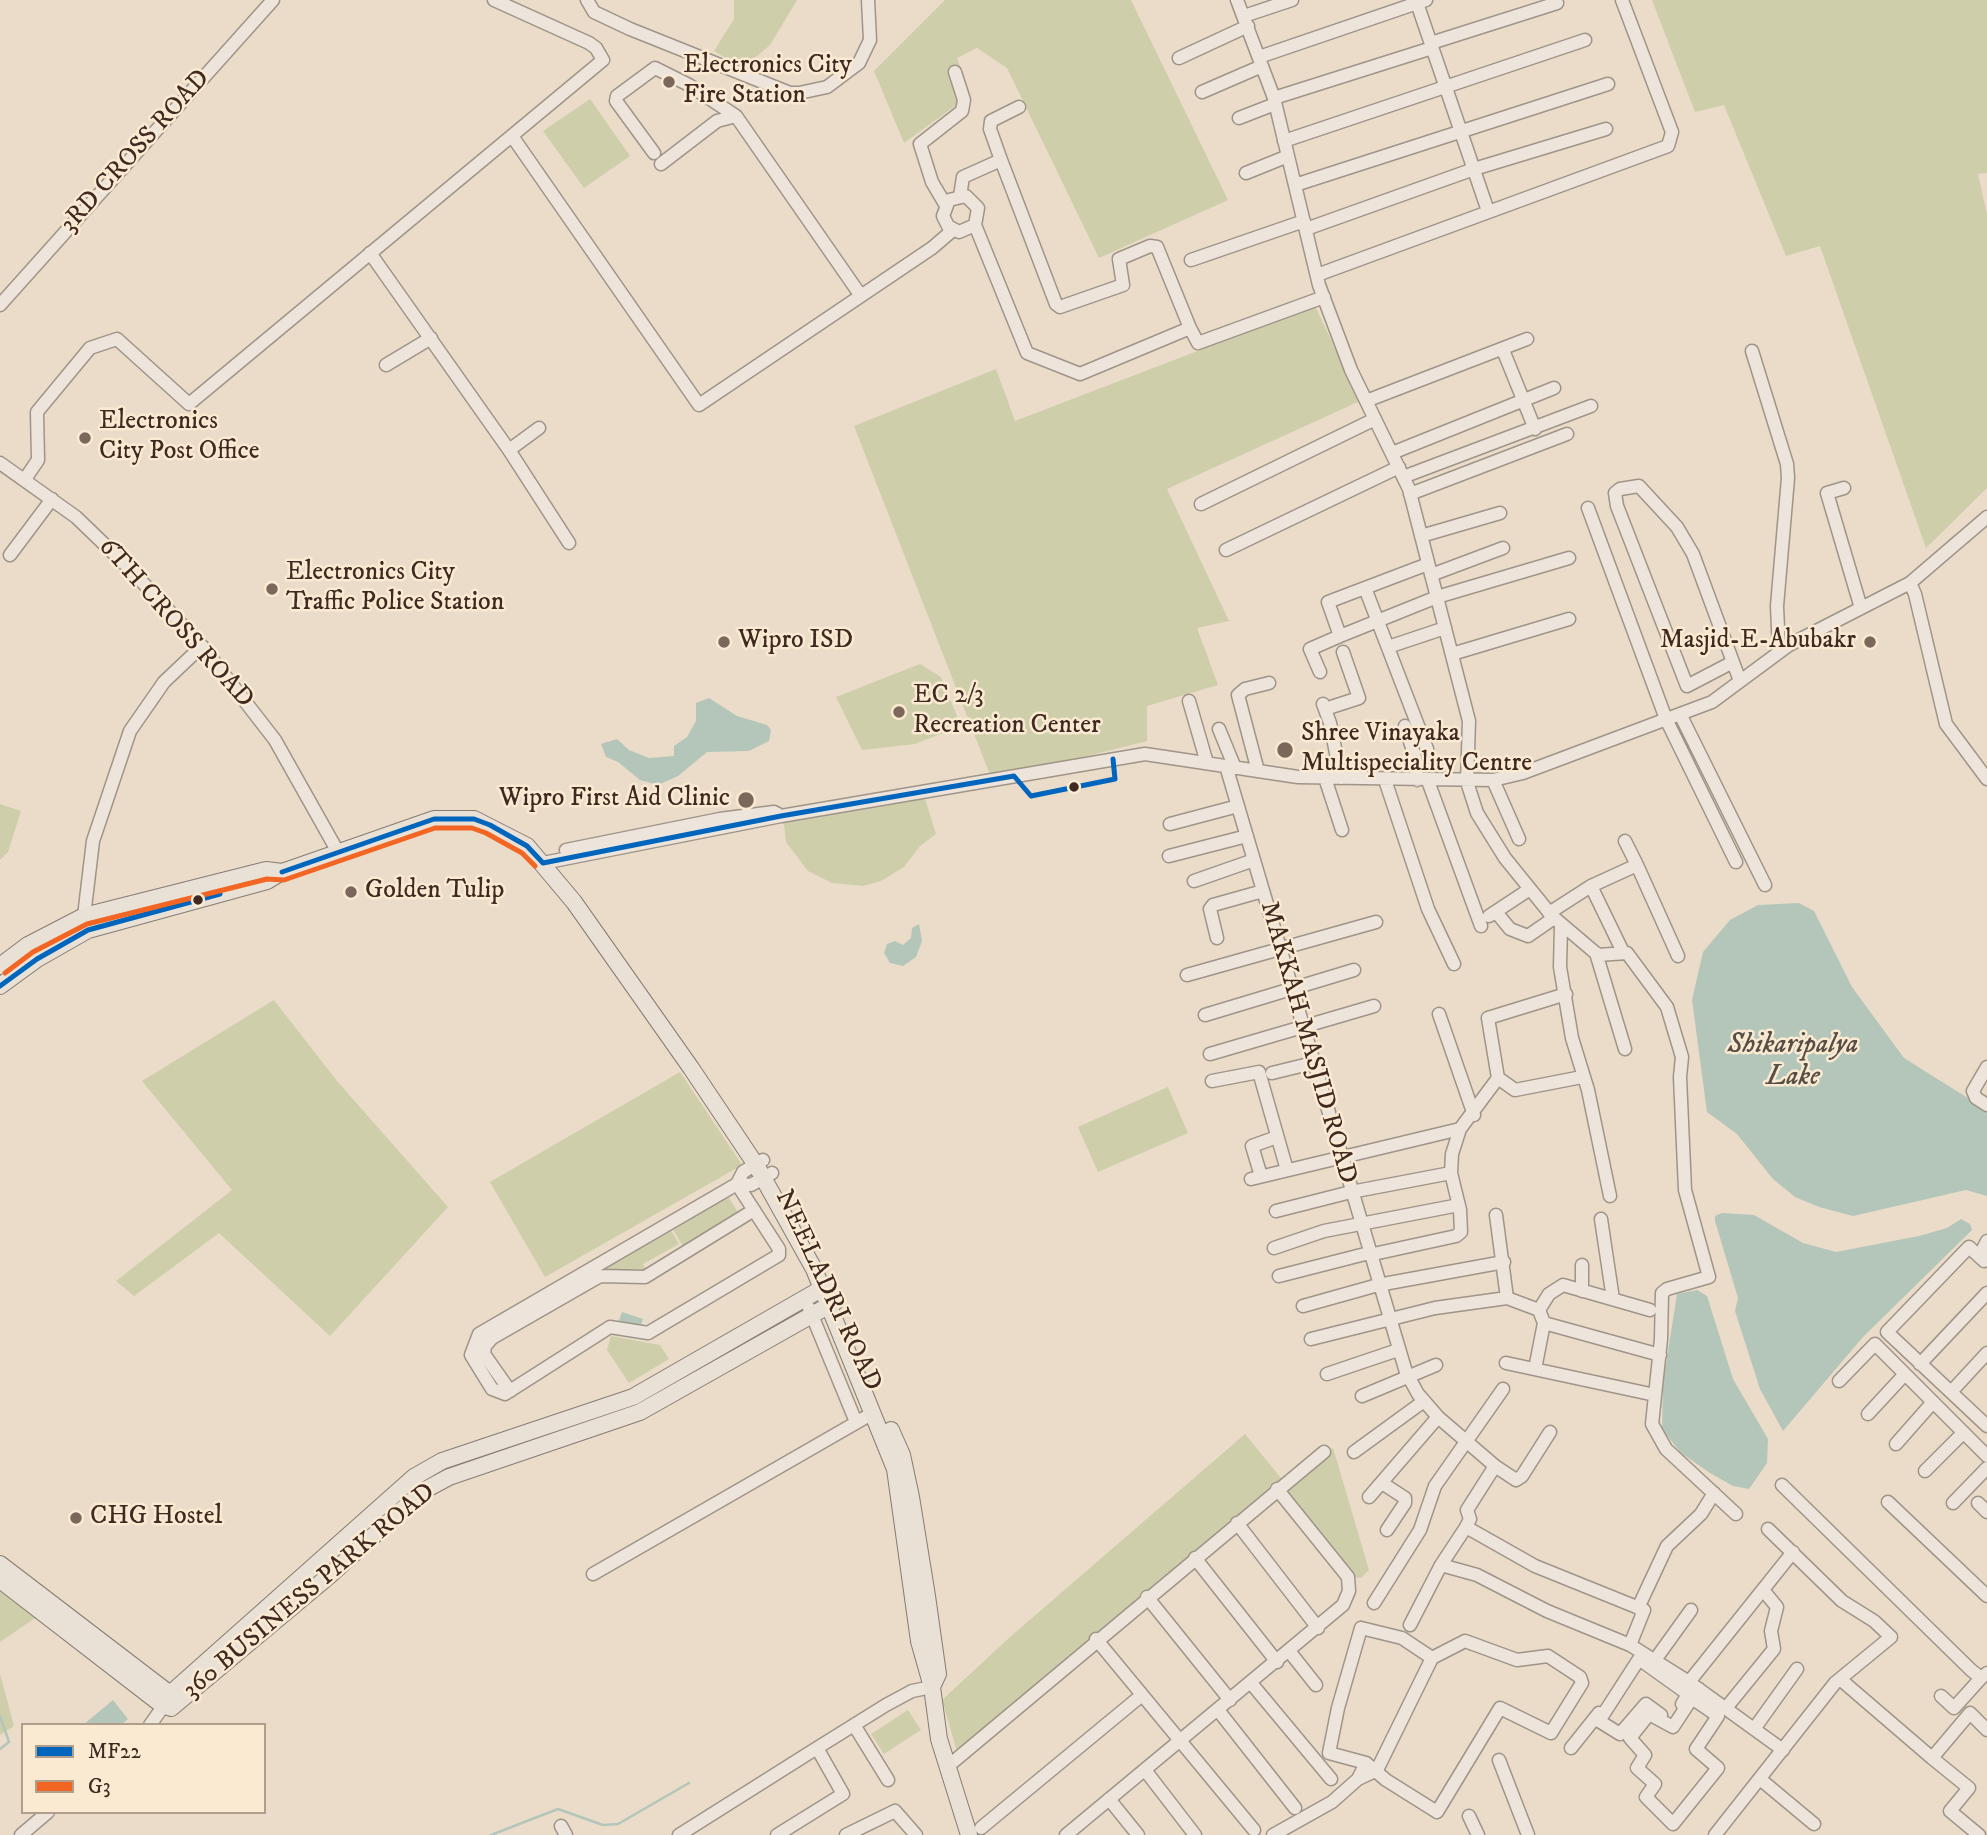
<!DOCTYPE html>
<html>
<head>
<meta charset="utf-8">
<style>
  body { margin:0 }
  #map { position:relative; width:1987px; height:1835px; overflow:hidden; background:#eadcc8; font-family:"IM FELL DW Pica",serif }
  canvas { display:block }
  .legend { position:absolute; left:21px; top:1723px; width:245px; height:91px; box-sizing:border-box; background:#faead2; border:2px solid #b09d8b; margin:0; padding:9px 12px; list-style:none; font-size:21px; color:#402920 }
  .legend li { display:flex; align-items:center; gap:14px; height:35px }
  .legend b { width:35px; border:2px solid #b09d8b }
</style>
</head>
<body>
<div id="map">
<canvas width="1987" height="1835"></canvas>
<ul class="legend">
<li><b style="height:9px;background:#0065bd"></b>MF22</li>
<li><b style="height:9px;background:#f26522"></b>G3</li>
</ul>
</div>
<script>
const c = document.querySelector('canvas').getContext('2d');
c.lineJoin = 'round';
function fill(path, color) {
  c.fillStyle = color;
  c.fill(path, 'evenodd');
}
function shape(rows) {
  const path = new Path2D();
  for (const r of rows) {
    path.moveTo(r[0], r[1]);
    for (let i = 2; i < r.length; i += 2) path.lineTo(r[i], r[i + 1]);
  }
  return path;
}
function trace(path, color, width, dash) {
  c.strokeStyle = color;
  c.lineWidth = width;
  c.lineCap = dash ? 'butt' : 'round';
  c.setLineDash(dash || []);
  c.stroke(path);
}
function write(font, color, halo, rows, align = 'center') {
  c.font = font + ' "IM FELL DW Pica",serif';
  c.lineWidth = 5;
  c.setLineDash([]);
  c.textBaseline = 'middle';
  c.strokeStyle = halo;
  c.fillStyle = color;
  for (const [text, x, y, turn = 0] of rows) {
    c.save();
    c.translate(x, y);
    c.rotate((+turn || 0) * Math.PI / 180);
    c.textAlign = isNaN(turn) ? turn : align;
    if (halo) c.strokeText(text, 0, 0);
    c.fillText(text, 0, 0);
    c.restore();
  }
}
fill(shape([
  [734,0,797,0,770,45,743,68,714,51,734,19],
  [945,0,1131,0,1228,200,1099,258,1007,68,977,48,957,58,970,95,904,143,874,71],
  [1652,0,1987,0,1987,173,1978,174,1987,214,1987,488,1926,548,1820,246,1786,256,1724,105,1695,112],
  [590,99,630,156,584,188,543,131],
  [1315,306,1360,401,1167,489,1229,621,1197,628,1218,685,1147,706,1147,741,992,780,854,426,996,369,1015,421],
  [920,664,941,677,961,726,915,744,862,750,836,697],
  [923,792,936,834,920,846,904,867,881,881,863,886,832,883,808,871,786,842,783,816],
  [0,804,21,811,8,852,0,860],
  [274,1000,337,1081,448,1207,330,1336,219,1233,134,1296,116,1281,232,1190,142,1081],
  [680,1072,742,1165,545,1277,490,1182],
  [1168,1087,1188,1133,1098,1172,1078,1127],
  [726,1193,740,1216,685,1250,671,1226],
  [669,1227,679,1244,643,1264,648,1273,597,1270],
  [611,1336,660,1345,669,1359,629,1383,607,1350],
  [1245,1434,1285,1483,1333,1448,1369,1570,1361,1578,1348,1577,1277,1490,959,1758,942,1700,1010,1637],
  [0,1591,35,1618,0,1642],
  [0,1674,14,1726,0,1735],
  [908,1710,921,1730,884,1754,871,1734]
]), '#ceceab');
fill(shape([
  [709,698,737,716,767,725,771,730,769,741,749,751,707,752,678,776,658,785,640,780,618,762,606,757,601,744,617,739,629,750,649,758,674,756,674,746,687,737,696,721,696,703],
  [1799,903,1814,911,1852,987,1904,1058,1987,1110,1987,1196,1966,1190,1853,1216,1819,1207,1795,1197,1773,1179,1737,1134,1707,1112,1692,1000,1703,952,1730,920,1758,905],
  [919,924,922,941,916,957,903,966,890,963,884,953,887,944,895,941,903,945,911,938,912,928],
  [1722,1213,1754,1215,1803,1243,1836,1252,1919,1236,1947,1228,1961,1219,1970,1224,1972,1230,1863,1337,1783,1431,1760,1389,1735,1311,1738,1298,1715,1221,1715,1216],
  [1697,1290,1707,1296,1733,1379,1768,1439,1767,1463,1749,1489,1733,1486,1710,1473,1681,1453,1662,1429,1663,1383,1677,1294],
  [622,1312,643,1319,639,1330,618,1323],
  [113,1700,128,1719,121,1725,83,1725]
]), '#b4c6b9');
trace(shape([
  [0,1716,9,1742,0,1749],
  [491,1835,558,1809,603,1825,618,1824,689,1783]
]), '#b4c6b9', 2.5);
const minor = shape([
  [587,0,594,12,630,29,790,93,799,93,827,87,859,63,870,40,868,0],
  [1237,0,1274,98,1319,285,1351,370,1409,489,1469,721,1467,782,1477,813,1505,858,1552,916,1598,955,1627,953,1667,1007,1682,1057,1680,1077,1685,1190,1709,1277,1667,1289,1662,1293,1661,1339,1652,1424,1666,1449,1736,1514],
  [1416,0,1488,211],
  [1244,16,1292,0],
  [1431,43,1557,3],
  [1259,57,1426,0],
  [1179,58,1248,26],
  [1202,92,1262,66],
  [1274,98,1432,48],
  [1239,118,1275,104],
  [512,136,699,405,932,248,953,230],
  [1284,141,1585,40],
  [654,153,616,101,617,96,655,68,689,85,736,116],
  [1001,160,990,129,991,121,1019,107],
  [661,164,717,121,736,116,861,296],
  [1246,173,1288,156],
  [1295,185,1608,84],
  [960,196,963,177,1001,160,1056,304,1060,307,1123,285,1119,259,1150,246,1157,247,1190,328],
  [945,204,932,182,920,144,962,111,964,100,955,72],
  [975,225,959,232,948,226,943,216,949,200,966,196,978,208,975,225,1027,353,1080,374,1190,328,1198,343,1324,297],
  [1306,229,1474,169,1606,129],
  [370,253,509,450,569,543],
  [1191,260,1304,221],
  [1317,275,1668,146,1672,132,1622,0],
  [0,305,273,0],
  [1503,350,1535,429],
  [1752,351,1787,464,1788,478,1777,606,1779,652],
  [386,365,431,338],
  [1366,401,1527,339],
  [509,450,539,428],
  [1392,453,1554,388],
  [0,463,76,517,130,569,202,646,275,740,338,852],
  [1403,477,1591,406],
  [25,479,38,460,37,412,90,348,117,339,189,404,603,60,596,48,589,43,494,0],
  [1844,488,1827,493,1861,608],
  [1410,494,1567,434],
  [1201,504,1375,419],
  [1588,508,1666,719,1736,862],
  [1421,536,1500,513],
  [1226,550,1399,467],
  [10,555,52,499],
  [1431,575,1503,548],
  [1910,583,1915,594,1946,724,1987,779],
  [1365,588,1427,749],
  [1340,636,1437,597,1569,558],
  [1394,645,1445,628],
  [1452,654,1569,619],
  [1733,662,1687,686,1617,506,1615,493,1620,489,1639,486,1677,527,1693,554,1740,681],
  [1320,672,1310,649,1340,636,1328,602,1428,564],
  [1189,701,1207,763],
  [1323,704,1330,723,1341,778],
  [1325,709,1359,698,1343,652],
  [1680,714,1765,885],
  [1405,726,1415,757,1417,780],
  [1219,729,1235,768],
  [1226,766,1406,1372,1418,1394,1438,1417,1495,1466,1467,1510,1470,1519,1466,1527,1441,1565,1477,1575,1547,1611,1630,1645,1689,1682,1783,1750],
  [1258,771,1238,695,1245,689,1269,683],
  [1325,778,1342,830],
  [1385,780,1428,909,1454,964],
  [1493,780,1519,839],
  [1428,781,1481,926],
  [1170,824,1238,806],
  [1625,841,1637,865],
  [566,850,720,819,774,812,778,814],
  [1169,856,1247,836],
  [543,863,781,816,1145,754,1298,777,1493,780,1523,773,1712,702,1789,645,1910,583,1987,517],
  [1194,881,1254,860],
  [1591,886,1623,952],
  [1496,912,1510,929,1528,936,1554,918],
  [1549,913,1591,886,1637,865,1678,956],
  [1489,916,1530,889],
  [86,923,84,916,93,841,130,731,164,682,202,646],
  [1561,926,1560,967,1572,1038,1588,1090,1610,1196],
  [1217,938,1210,909,1213,905,1263,891],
  [1596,953,1625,1049],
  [1187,975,1376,922],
  [1439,1014,1474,1115],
  [1205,1015,1354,970],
  [1210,1054,1374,1006],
  [1987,1067,1973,1091,1976,1098,1987,1105],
  [1272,1073,1313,1063],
  [1498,1078,1515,1090,1582,1077],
  [1212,1081,1259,1072,1287,1170],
  [1261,1176,1252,1146,1277,1137],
  [1251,1179,1460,1129],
  [737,1184,779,1249,779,1255,648,1333,610,1327,505,1394,492,1389,471,1355,479,1334,737,1184,743,1172,763,1160],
  [737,1184,751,1185,772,1173],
  [1276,1211,1351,1192,1451,1173],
  [1496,1215,1507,1298],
  [1601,1219,1613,1299],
  [1274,1248,1324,1231,1459,1205],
  [1369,1255,1456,1236,1461,1232,1460,1210,1451,1173,1452,1154,1460,1129,1498,1078,1488,1018,1566,994],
  [1982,1259,1969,1247,1887,1332,1987,1426],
  [1984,1261,1981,1253,1987,1241],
  [1582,1265,1582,1291],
  [1279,1276,1369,1253],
  [1303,1306,1378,1285,1504,1262],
  [809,1308,856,1422],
  [1539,1310,1549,1294,1563,1285,1650,1310],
  [1544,1323,1660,1355],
  [1311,1339,1435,1308,1507,1298,1539,1310,1544,1323,1535,1369],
  [1506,1363,1655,1395],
  [1920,1364,1987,1293],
  [1327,1374,1398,1350],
  [1839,1381,1875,1344,1987,1456],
  [510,1391,484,1354,485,1346,492,1338,600,1276,645,1277,754,1210],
  [1951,1392,1987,1353],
  [1362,1396,1436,1365],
  [1868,1414,1905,1374],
  [1896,1444,1933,1402],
  [1354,1452,1424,1401],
  [1495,1466,1516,1480,1522,1476,1550,1432],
  [1925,1471,1963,1433],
  [1382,1483,1405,1498,1405,1503,1387,1530],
  [1782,1485,1971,1670,1981,1678,1987,1673],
  [1369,1497,1438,1417],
  [1888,1502,1987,1596],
  [1953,1503,1987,1468],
  [1978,1503,1987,1512],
  [1237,1523,1318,1628],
  [1466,1527,1535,1566,1644,1610,1630,1645],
  [1195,1558,1277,1662],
  [593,1574,873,1413],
  [1147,1597,1230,1700],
  [1374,1603,1420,1530,1435,1486,1503,1389],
  [1638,1608,1667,1546,1701,1514,1714,1493],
  [1410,1625,1441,1565],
  [1361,1628,1402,1638,1432,1658,1465,1641,1517,1660,1548,1656,1580,1677,1582,1683,1551,1733,1500,1708,1437,1812,1386,1780,1366,1763,1329,1753,1338,1708,1361,1628],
  [1096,1639,1254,1830],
  [1289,1651,1316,1685],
  [1655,1660,1691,1610],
  [1649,1661,1646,1664,1639,1659,1599,1721,1620,1734,1646,1704,1661,1715],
  [1646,1664,1688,1694,1682,1704],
  [1840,1679,1932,1758],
  [1689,1682,1793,1552],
  [1251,1683,1331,1779],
  [1941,1696,1954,1708,1981,1678],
  [1692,1698,1718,1716,1696,1749,1718,1768,1673,1824,1646,1797,1655,1784,1637,1768,1645,1755,1630,1738,1649,1714,1673,1727,1692,1698,1699,1689],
  [1726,1708,1774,1649,1771,1631,1777,1607,1763,1590],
  [1218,1710,1295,1808],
  [150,1725,167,1701],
  [854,1725,888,1780],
  [1754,1729,1797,1669],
  [1571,1748,1599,1713],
  [1499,1760,1528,1835],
  [1366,1763,1358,1779,1377,1770,1432,1658],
  [947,1767,1324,1452],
  [1145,1770,1195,1835],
  [1760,1779,1814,1824],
  [1109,1799,1138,1835],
  [1469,1816,1478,1835],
  [561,1826,566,1835],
  [981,1828,1142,1695],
  [21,1835,48,1812],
  [679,1835,817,1748],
  [777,1835,843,1794,817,1748,886,1705,912,1691,932,1687],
  [846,1835,895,1811,916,1835],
  [1066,1835,1343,1605,1349,1591,1348,1577,1277,1489],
  [1273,1835,1332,1802,1358,1779],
  [1715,1835,1835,1683,1891,1637,1874,1621,1842,1601,1768,1529],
  [1979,1835,1950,1811,1969,1788,1932,1758,1970,1713,1987,1730]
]);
const major = shape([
  [0,966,28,945,84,916,266,870,282,872,434,819,474,819,527,846,574,902,691,1068,756,1165,814,1269,895,1469,919,1641,932,1687,939,1739,969,1835],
  [0,986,37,959,88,930,267,881,282,872],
  [891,1430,902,1455,911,1497,927,1596,938,1674,932,1687],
  [0,1564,170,1694,414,1477,442,1461,633,1397,828,1285],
  [0,1580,162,1705,171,1708,330,1575,423,1491,449,1477,640,1412,835,1302]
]);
trace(minor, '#9f9488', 15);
trace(major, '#877c71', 18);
trace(minor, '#ede5dc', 12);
trace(major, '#e9e1d6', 16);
trace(shape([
  [282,872,434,819,474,819,490,825,527,846,543,863,781,816,1014,776,1031,796,1115,779,1113,759],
  [0,986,37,959,88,930,220,894]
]), '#0065bd', 5);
trace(shape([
  [5,973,33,952,87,924,267,879,284,880,435,828,472,828,486,833,522,853,535,866]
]), '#f26522', 5);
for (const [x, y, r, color] of [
  [669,82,7,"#7c685b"],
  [85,438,7,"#7c685b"],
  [272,589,7,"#7c685b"],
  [724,642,7,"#7c685b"],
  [1870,642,7,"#7c685b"],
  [899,712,7,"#7c685b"],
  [1285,750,9,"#7c685b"],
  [1074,787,6,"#402920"],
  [746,800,9,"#7c685b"],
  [351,892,7,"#7c685b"],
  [198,900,6,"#402920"],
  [76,1518,7,"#7c685b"]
]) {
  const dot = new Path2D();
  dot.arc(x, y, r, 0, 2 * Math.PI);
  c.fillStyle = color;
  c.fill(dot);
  trace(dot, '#faead2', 2.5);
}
write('26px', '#402920', '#faead2', [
  ["Electronics City",683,67],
  ["Fire Station",683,97],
  ["Electronics",99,423],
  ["City Post Office",99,453],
  ["Electronics City",286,574],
  ["Traffic Police Station",286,604],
  ["Wipro ISD",738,642],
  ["Masjid-E-Abubakr",1856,642,"right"],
  ["EC 2/3",913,697],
  ["Recreation Center",913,727],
  ["Shree Vinayaka",1301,735],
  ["Multispeciality Centre",1301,765],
  ["Wipro First Aid Clinic",730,800,"right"],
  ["Golden Tulip",365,892],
  ["CHG Hostel",90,1518]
], 'left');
write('26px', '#402920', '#faead2', [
  ["3RD CROSS ROAD",136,152,-48],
  ["6TH CROSS ROAD",175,624,48],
  ["MAKKAH MASJID ROAD",1307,1043,74],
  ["NEELADRI ROAD",827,1291,65],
  ["360 BUSINESS PARK ROAD",310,1592,-40]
]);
write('italic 28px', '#574e45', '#faead2', [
  ["Shikaripalya",1793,1046],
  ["Lake",1793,1078]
]);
</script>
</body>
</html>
